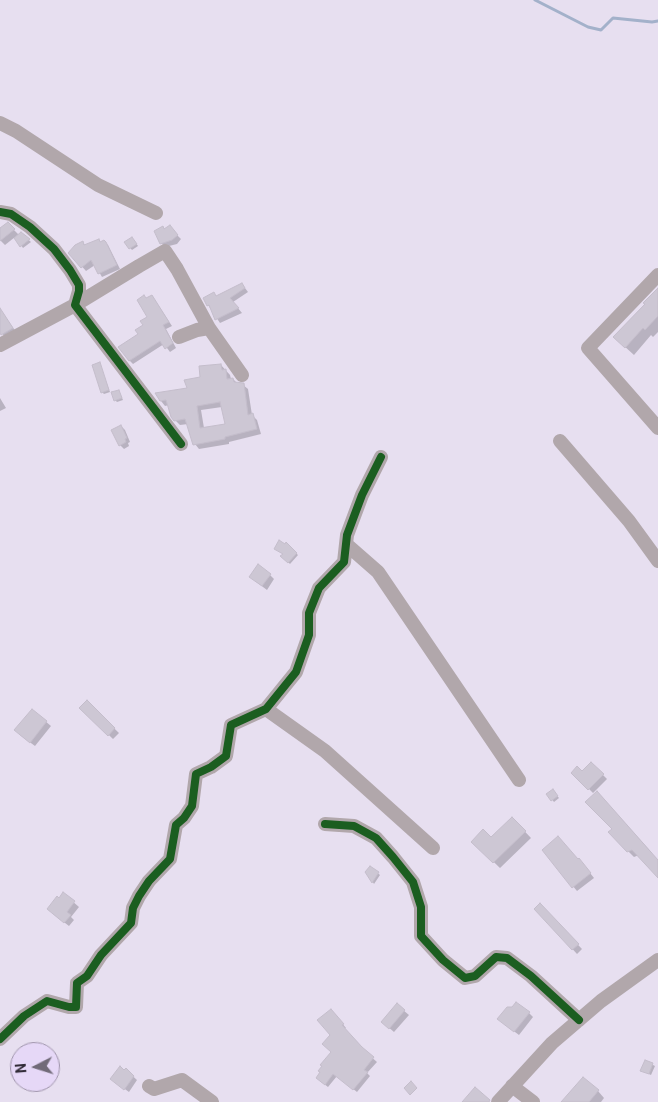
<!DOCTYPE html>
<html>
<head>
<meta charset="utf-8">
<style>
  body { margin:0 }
  #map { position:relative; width:658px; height:1102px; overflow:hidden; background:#e7dff0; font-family:Roboto,sans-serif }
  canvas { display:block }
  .north { position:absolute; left:10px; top:1042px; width:50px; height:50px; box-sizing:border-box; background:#e6d8f7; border:1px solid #9e93aa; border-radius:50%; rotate:265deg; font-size:14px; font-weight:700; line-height:20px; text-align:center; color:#312b37 }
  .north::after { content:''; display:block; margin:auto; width:18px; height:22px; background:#716a78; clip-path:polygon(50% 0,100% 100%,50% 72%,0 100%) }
</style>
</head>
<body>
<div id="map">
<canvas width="658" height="1102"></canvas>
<div class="north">N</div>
</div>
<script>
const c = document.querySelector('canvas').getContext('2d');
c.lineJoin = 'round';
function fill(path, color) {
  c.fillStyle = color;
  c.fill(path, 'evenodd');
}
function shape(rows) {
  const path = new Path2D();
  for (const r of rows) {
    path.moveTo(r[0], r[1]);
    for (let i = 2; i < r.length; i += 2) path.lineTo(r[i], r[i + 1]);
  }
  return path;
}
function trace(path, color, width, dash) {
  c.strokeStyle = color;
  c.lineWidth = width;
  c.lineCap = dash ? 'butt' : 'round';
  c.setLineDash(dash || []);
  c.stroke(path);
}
fill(shape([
  [8,224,19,235,21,233,31,242,23,248,15,237,5,245,0,240,0,230],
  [169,227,181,239,177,244,165,247,161,243,165,230],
  [98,240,101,243,104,242,108,245,120,269,102,277,95,265,86,271,70,253,83,243,86,246],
  [134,240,138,246,132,250,126,243],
  [242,284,248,292,233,302,242,313,220,323,208,305,214,294,217,297],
  [658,290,658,332,653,337,651,335,634,355,623,345],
  [152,296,172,326,166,329,176,348,170,352,164,344,133,364,129,360,140,334,149,317,147,299],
  [0,310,17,333,6,338,0,331],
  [99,363,110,392,104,394,102,392],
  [221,365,230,375,231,379,233,379,238,384,243,385,248,389,252,415,257,420,261,434,229,442,229,444,199,449,195,444,188,424,180,425,175,420,169,405,165,406,161,401,188,389],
  [222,407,226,425,204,428,201,410],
  [119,391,123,400,117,402,115,400],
  [0,398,6,408,0,411],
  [121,426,125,430,130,442,128,443,129,446,124,449,120,445],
  [286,544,298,555,290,564,282,556],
  [270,575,274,579,267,590,255,581],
  [87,702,119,733,113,739,81,708],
  [32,710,51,726,35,746,20,735],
  [591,763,607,779,593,793,573,773,582,773],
  [553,791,559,798,554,802,548,794],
  [603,799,652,853,651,854,658,861,658,876,639,855,634,857,628,851,614,829],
  [512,818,531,838,500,868,473,842,491,839],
  [543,850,578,861,583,864,594,878,577,891],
  [370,867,380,875,374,884,367,872],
  [64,894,79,907,71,917,74,920,69,926,52,913],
  [540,905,582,949,577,954,536,909],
  [397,1005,409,1015,394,1032,387,1026],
  [512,1008,529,1013,533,1017,519,1035,503,1023],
  [334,1014,346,1028,344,1029,362,1049,377,1062,367,1073,370,1076,357,1092,337,1076,328,1087,320,1081,332,1052],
  [645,1061,655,1066,651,1075,642,1071],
  [126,1070,137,1080,129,1092,115,1082],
  [598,1091,604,1098,601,1102,563,1102]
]), '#0003');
trace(shape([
  [535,0,588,27,601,30,613,18,652,22,658,21]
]), '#a3b1ca', 3);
const building = shape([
  [8,222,15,229,0,241,0,228,8,222],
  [170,225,178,235,172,240,160,244,154,231,163,226,164,229,170,225],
  [21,232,30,239,20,247,14,238,21,232],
  [132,237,137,244,129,249,124,242,132,237],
  [99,239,100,242,104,240,106,242,117,265,98,274,91,260,81,268,68,253,75,245,83,241,84,245,99,239],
  [242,283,245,288,230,298,239,308,215,320,209,305,207,306,203,298,214,292,216,296,242,283],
  [658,288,658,316,645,330,643,328,625,348,613,337,645,304,643,303,658,288],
  [144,295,146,298,152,295,169,322,163,325,173,343,165,349,160,341,129,361,118,347,138,334,135,330,143,325,140,321,147,317,137,300,144,295],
  [0,308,13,328,1,335,0,333,0,308],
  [100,362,109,390,101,393,92,365,100,362],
  [221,364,222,370,226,369,227,379,233,378,234,382,244,383,248,415,253,413,257,429,225,437,225,439,193,445,185,419,174,421,171,417,166,400,160,401,155,393,187,388,184,380,200,377,199,366,221,364],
  [220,402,225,424,200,428,197,406,220,402],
  [119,390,122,398,114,401,111,392,119,390],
  [121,425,127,438,125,439,126,442,119,446,111,430,121,425],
  [279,540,285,544,286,542,297,553,288,563,280,556,283,554,274,549,279,540],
  [258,564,271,574,262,586,249,577,258,564],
  [87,700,115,728,108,736,79,708,87,700],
  [32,709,47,721,30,743,14,730,32,709],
  [591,762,604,774,588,790,571,773,577,766,582,771,591,762],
  [553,789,558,796,551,801,546,794,553,789],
  [597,791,658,860,658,878,632,850,627,852,608,832,612,829,585,802,597,791],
  [512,817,526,831,493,863,471,842,483,829,491,837,512,817],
  [558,836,578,859,579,858,591,873,572,888,542,850,558,836],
  [370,866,379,872,372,883,365,872,370,866],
  [63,892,75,901,67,912,71,915,64,923,47,909,57,896,59,898,63,892],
  [540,903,579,944,572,950,534,909,540,903],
  [516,1002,530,1012,514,1032,497,1019,507,1007,512,1007,516,1002],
  [397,1003,405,1010,389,1029,381,1022,397,1003],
  [331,1009,344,1024,342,1025,362,1047,374,1057,364,1070,368,1072,353,1090,333,1074,325,1085,316,1078,320,1072,318,1071,322,1066,320,1065,331,1052,322,1044,330,1035,317,1020,331,1009],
  [645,1060,653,1063,649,1074,640,1071,645,1060],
  [120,1066,124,1070,126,1068,134,1076,124,1090,110,1079,120,1066],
  [583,1077,599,1090,589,1102,561,1102,583,1077],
  [411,1081,417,1088,410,1095,404,1088,411,1081],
  [475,1087,490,1100,489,1102,462,1102,475,1087]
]);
fill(building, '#cdc7d4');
trace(building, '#c4bdcb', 1);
trace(shape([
  [0,123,16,131,98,185,156,213],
  [0,212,11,214,30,227,54,249,70,270,79,285,79,291,75,305,181,444],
  [658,275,588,348,658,428],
  [179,337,197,330,209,328,242,375],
  [0,345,75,305,139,266,165,251,177,269,209,328],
  [560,441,629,521,658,561],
  [346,544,378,572,519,780],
  [266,709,325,751,433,848],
  [325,824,354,826,376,838,393,857,413,882,421,907,421,936,443,960,465,978,475,976,496,957,507,958,531,976,579,1020],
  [0,1039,24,1016,47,1001,69,1007,76,1007,77,983,87,976,101,955,131,923,133,908,139,896,149,881,170,859,176,825,184,818,192,806,196,774,211,767,226,756,231,725,266,709,296,672,309,635,309,613,319,588,344,562,347,535,362,495,381,457],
  [149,1086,154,1089,182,1080,212,1102],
  [512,1086,533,1102],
  [498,1102,552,1043,601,1001,658,960]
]), '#b1a7ab', 14);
trace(shape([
  [0,212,11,214,30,227,54,249,70,270,79,285,79,291,75,305,181,444],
  [325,824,354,826,376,838,393,857,413,882,421,907,421,936,443,960,465,978,475,976,496,957,507,958,531,976,579,1020],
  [0,1039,24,1016,47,1001,69,1007,76,1007,77,983,87,976,101,955,131,923,133,908,139,896,149,881,170,859,176,825,184,818,192,806,196,774,211,767,226,756,231,725,266,709,296,672,309,635,309,613,319,588,344,562,347,535,362,495,381,457]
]), '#1b5e20', 8);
</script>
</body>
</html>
